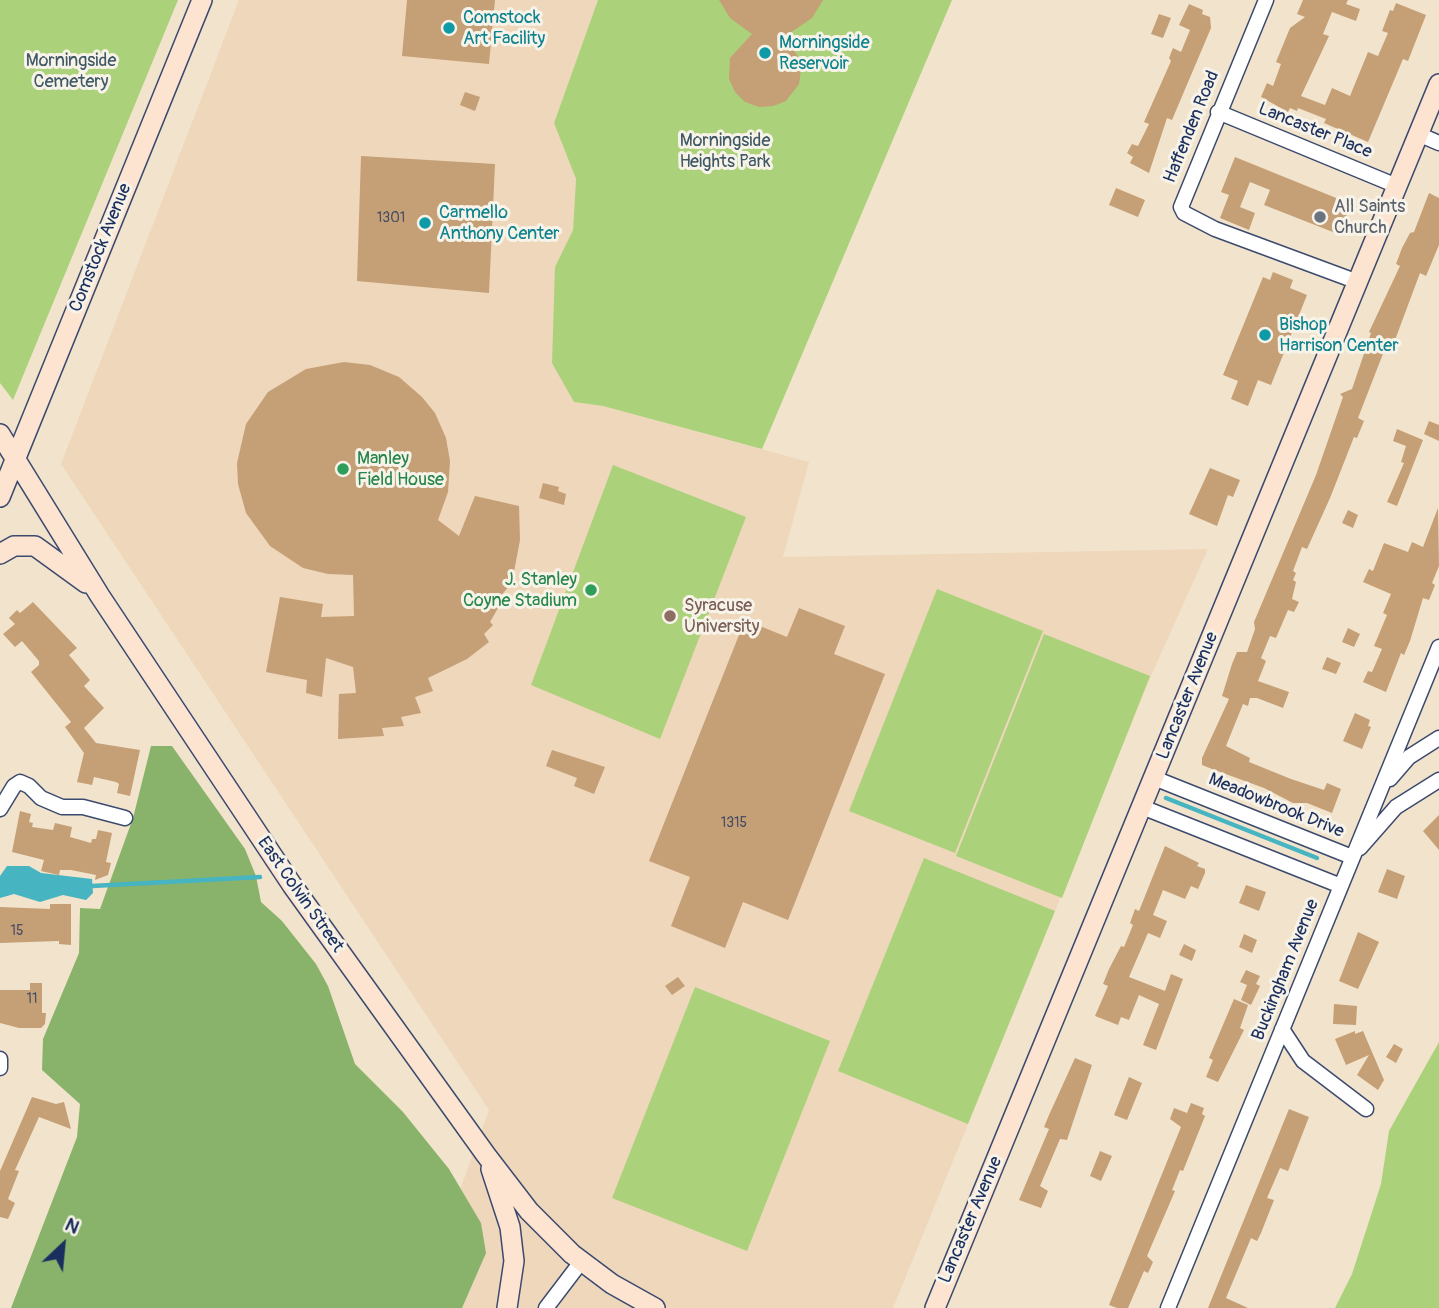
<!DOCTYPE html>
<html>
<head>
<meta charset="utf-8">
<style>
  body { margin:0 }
  #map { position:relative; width:1439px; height:1308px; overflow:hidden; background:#f2e4cc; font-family:Pangolin,sans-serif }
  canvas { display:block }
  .north { position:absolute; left:28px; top:1210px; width:70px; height:70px; -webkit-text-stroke:5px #f7f3e8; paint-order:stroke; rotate:26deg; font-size:19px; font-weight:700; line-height:28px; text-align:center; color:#1b2f5e }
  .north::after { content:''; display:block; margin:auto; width:24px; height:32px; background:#1b2f5e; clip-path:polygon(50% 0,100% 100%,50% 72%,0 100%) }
</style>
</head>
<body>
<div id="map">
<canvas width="1439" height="1308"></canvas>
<div class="north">N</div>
</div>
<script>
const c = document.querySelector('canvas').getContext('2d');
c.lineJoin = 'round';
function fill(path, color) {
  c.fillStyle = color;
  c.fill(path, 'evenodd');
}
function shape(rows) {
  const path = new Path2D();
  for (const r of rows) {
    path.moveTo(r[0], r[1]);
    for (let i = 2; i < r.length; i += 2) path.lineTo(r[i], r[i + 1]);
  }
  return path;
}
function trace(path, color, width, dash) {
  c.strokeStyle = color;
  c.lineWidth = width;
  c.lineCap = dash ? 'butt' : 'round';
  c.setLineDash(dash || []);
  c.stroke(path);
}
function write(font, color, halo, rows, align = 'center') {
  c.font = font + ' Pangolin,sans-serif';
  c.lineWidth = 6;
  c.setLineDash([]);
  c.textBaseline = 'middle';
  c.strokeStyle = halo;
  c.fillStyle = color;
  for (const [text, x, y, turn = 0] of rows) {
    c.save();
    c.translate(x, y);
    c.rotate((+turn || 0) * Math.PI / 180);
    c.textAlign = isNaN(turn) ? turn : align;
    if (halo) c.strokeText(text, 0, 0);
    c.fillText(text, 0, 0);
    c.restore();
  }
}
fill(shape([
  [239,0,598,0,554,123,576,179,573,230,555,267,574,402,603,406,809,462,783,557,1208,549,1151,676,893,1308,417,1308,489,1110,61,464]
]), '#eed7bb');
fill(shape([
  [0,0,178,0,13,400,0,383],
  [598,0,952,0,762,449,603,406,574,402,552,363,555,267,573,230,576,179,554,123],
  [613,465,746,517,660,739,531,685],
  [937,589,1043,631,955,853,849,811],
  [1044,634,1150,676,1062,898,956,856],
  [924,858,1055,911,968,1124,838,1071],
  [695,987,830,1041,747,1251,612,1198],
  [1439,1042,1439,1308,1335,1308,1352,1274,1381,1184,1389,1131]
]), '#acd17b');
fill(shape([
  [151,746,172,746,245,849,256,876,261,902,282,921,316,964,328,986,355,1064,403,1112,449,1169,481,1223,486,1253,462,1308,11,1308,77,1137,80,1104,42,1070,43,1039,79,953,80,908,100,909,133,818]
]), '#89b36b');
fill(shape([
  [7,866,29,866,41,873,92,879,93,893,86,900,63,895,40,902,14,894,0,898,0,876]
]), '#46b4c1');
trace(shape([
  [1166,798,1317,858],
  [92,886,260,877]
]), '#46b4c1', 4.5);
fill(shape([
  [407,0,495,0,489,64,402,56],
  [719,0,823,0,812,18,784,37,798,56,801,70,799,84,786,101,773,106,759,107,745,102,735,92,729,79,730,58,752,34,730,18],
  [1303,0,1348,0,1346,4,1360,9,1356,21,1332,12,1323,34,1329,36,1301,96,1325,105,1332,88,1350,96,1368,52,1378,56,1388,33,1382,31,1390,10,1393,11,1396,3,1426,15,1408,61,1403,59,1368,142,1324,123,1326,119,1298,108,1297,111,1290,108,1288,112,1261,97,1267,83,1273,86,1281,64,1276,62,1290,28,1305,17,1297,14],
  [1189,4,1203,10,1202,14,1210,17,1211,28,1172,120,1167,118,1149,173,1130,163,1133,157,1127,153,1132,144,1138,146,1149,124,1144,122,1171,61,1169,58,1173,48,1181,52,1190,30,1179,25],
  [1159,14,1171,18,1163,38,1151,34],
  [465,92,480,97,475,111,460,105],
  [361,156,495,164,489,293,357,281],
  [1235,157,1351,204,1341,229,1338,234,1264,205,1270,190,1250,182,1240,207,1255,213,1249,230,1220,218,1229,195,1221,192],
  [1116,188,1145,200,1138,217,1109,205],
  [1429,193,1439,198,1439,245,1426,276,1420,273,1392,348,1386,346,1358,418,1364,421,1357,438,1354,437,1330,498,1307,549,1302,547,1293,571,1296,573,1293,580,1296,582,1292,599,1299,602,1294,612,1288,610,1276,638,1270,636,1261,658,1266,661,1258,681,1289,692,1283,708,1257,698,1250,698,1248,706,1243,704,1226,746,1250,758,1249,762,1291,779,1324,790,1327,783,1341,789,1332,813,1307,803,1293,803,1264,788,1212,769,1202,765,1202,758,1229,699,1222,696,1232,664,1237,652,1247,652,1255,629,1254,622,1316,475,1343,397,1340,394,1352,389,1371,333,1369,332,1400,266,1396,264,1402,248,1410,233,1414,232],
  [1273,272,1293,280,1290,288,1307,295,1271,385,1258,380,1248,406,1231,399,1238,381,1223,375,1263,277,1270,280],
  [344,362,370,365,399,377,422,397,435,413,446,438,450,461,448,492,438,520,459,536,475,496,519,506,520,540,513,577,515,579,499,598,502,601,490,622,493,625,484,634,489,642,467,659,428,678,433,691,415,697,421,713,401,717,404,726,382,728,384,736,338,739,339,694,356,693,353,667,326,658,322,697,306,693,307,680,266,672,280,597,323,604,321,617,354,616,353,575,328,574,303,568,270,546,246,513,238,484,237,463,246,424,268,392,306,369],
  [1429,421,1439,425,1439,441,1424,434],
  [1397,429,1423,440,1397,506,1387,502,1404,463,1401,462,1406,446,1393,441],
  [1210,468,1240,480,1233,497,1228,495,1217,526,1189,514],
  [543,483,559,487,558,491,566,494,564,505,539,498],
  [1438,508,1439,566,1432,583,1435,585,1429,600,1423,598,1410,641,1404,655,1401,653,1386,692,1363,682,1368,671,1372,672,1382,649,1374,646,1387,615,1383,613,1391,594,1363,582,1369,569,1373,571,1384,543,1408,552,1412,542,1423,547],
  [1348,510,1358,515,1353,528,1342,523],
  [33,602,77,648,69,655,90,680,84,686,104,708,84,728,96,743,140,750,130,796,117,793,119,784,116,782,94,777,92,785,77,782,84,753,65,727,71,722,31,672,39,665,39,661,22,641,15,647,3,634,15,624,9,618,17,610,20,613],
  [799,608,845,626,834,654,885,674,788,920,743,902,725,948,671,926,690,877,649,861,745,620,787,637],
  [1348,628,1360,634,1354,647,1342,642],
  [1327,657,1341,663,1336,674,1322,669],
  [1355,713,1370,720,1368,726,1371,727,1362,749,1343,741],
  [552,750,605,767,594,794,574,786,577,778,546,766],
  [20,811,31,814,29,822,33,823,32,827,53,830,55,823,72,827,70,837,91,843,92,839,96,839,98,830,112,833,106,862,111,863,108,875,95,880,96,875,71,870,60,870,59,875,41,871,44,860,12,852],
  [1439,815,1439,850,1423,831],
  [1165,846,1199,863,1197,866,1205,869,1205,873,1198,889,1191,886,1185,899,1163,890,1153,915,1167,921,1160,938,1148,933,1129,977,1165,991,1171,974,1183,979,1156,1050,1143,1045,1159,1004,1139,995,1129,1020,1121,1017,1118,1025,1095,1016,1108,986,1103,984,1109,969,1121,946,1124,947,1133,925,1130,923,1135,909,1139,911],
  [1387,869,1405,876,1397,899,1378,892],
  [1246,885,1266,892,1259,911,1239,903],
  [50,904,71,904,71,945,59,944,59,941,0,943,0,907,50,909],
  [1358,932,1379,942,1358,989,1339,981],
  [1244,934,1257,940,1252,953,1239,947],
  [1184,944,1196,950,1192,961,1179,955],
  [1246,970,1260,976,1256,984,1260,986,1251,1005,1241,1000,1247,985,1240,982],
  [678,977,685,986,672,995,665,986],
  [30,983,42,983,42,1013,46,1013,45,1024,41,1028,19,1028,0,1023,0,990,30,990],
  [1234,999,1248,1005,1240,1028,1244,1030,1218,1082,1206,1077,1213,1060,1209,1058],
  [1334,1004,1357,1006,1356,1025,1333,1024],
  [1355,1031,1355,1034,1363,1031,1384,1080,1378,1090,1357,1075,1369,1055,1346,1065,1335,1039],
  [1394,1044,1403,1049,1396,1063,1386,1057],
  [1075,1058,1092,1065,1067,1140,1060,1139,1040,1186,1048,1191,1041,1208,1019,1200,1049,1129,1044,1127,1049,1115],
  [1129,1077,1142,1083,1127,1120,1114,1115],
  [32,1097,56,1104,64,1102,71,1129,39,1117,15,1170,19,1171,8,1199,15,1203,8,1219,0,1217,0,1171],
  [1191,1103,1204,1108,1202,1114,1205,1116,1183,1171,1180,1170,1172,1190,1175,1191,1147,1256,1153,1262,1148,1273,1144,1271,1128,1308,1117,1308,1109,1305,1181,1127,1170,1119,1174,1108,1187,1113],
  [1289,1109,1309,1117,1288,1171,1280,1168,1267,1198,1274,1200,1261,1233,1257,1241,1251,1238,1226,1298,1248,1308,1208,1308],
  [1100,1151,1112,1156,1101,1181,1090,1176]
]), '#c59f76');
const street = shape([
  [1266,0,1181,207,1184,213,1215,229,1358,282],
  [1218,112,1397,186],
  [1418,134,1439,143],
  [1154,778,1352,857],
  [1390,779,1409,757,1439,738],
  [1142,807,1341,886],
  [0,809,14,786,20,782,29,786,41,798,62,807,83,807,125,818],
  [1360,848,1396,807,1439,780],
  [1282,1029,1303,1061,1366,1109],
  [0,1059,0,1068],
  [546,1308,581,1262],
  [1168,1308,1439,647]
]);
const secondary = shape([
  [0,434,100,596,292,885,486,1155,529,1211,572,1254,612,1284,655,1308],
  [0,497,202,0],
  [0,554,14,546,35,546,86,583],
  [491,1169,510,1227,514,1261,507,1308],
  [935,1308,1439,84]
]);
trace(street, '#3b4a6e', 17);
trace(secondary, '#3b4a6e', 22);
trace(street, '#fff', 14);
trace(secondary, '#fde4d0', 19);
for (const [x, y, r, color] of [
  [449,28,7,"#0f9aa8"],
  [765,53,7,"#0f9aa8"],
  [1320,217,7,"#6b7280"],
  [425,223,7,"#0f9aa8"],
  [1265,335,7,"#0f9aa8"],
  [343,469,7,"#2e9e5b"],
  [591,590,7,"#2e9e5b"],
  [670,616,7,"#8d6e63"]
]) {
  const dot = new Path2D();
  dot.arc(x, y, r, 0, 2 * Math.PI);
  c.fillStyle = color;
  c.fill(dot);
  trace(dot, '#f7f3e8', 2.5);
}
write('14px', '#464b64', null, [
  ["1301",391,218],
  ["1315",734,823],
  ["15",17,931],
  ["11",32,999]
]);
write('18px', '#0d838f', '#f7f3e8', [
  ["Comstock",463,18],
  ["Art Facility",463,39],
  ["Morningside",779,43],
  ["Reservoir",779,64],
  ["Carmello",439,213],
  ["Anthony Center",439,234],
  ["Bishop",1279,325],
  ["Harrison Center",1279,346]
], 'left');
write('18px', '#3f5865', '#f7f3e8', [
  ["Morningside",71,61],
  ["Cemetery",71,82],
  ["Morningside",725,141],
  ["Heights Park",725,162]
]);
write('18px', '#1b2f5e', '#f7f3e8', [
  ["Haffenden Road",1192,127,-68],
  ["Lancaster Place",1315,131,22],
  ["Comstock Avenue",101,248,-68],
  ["Lancaster Avenue",1188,696,-68],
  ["Meadowbrook Drive",1276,806,22],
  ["East Colvin Street",300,895,55],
  ["Buckingham Avenue",1286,970,-68],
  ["Lancaster Avenue",971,1220,-67]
]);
write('18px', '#5b616d', '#f7f3e8', [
  ["All Saints",1334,207],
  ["Church",1334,228]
], 'left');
write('18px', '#27864d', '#f7f3e8', [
  ["Manley",357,459],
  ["Field House",357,480],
  ["J. Stanley",577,580,"right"],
  ["Coyne Stadium",577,601,"right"]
], 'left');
write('18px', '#785e54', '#f7f3e8', [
  ["Syracuse",684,606],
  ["University",684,627]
], 'left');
</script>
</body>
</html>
